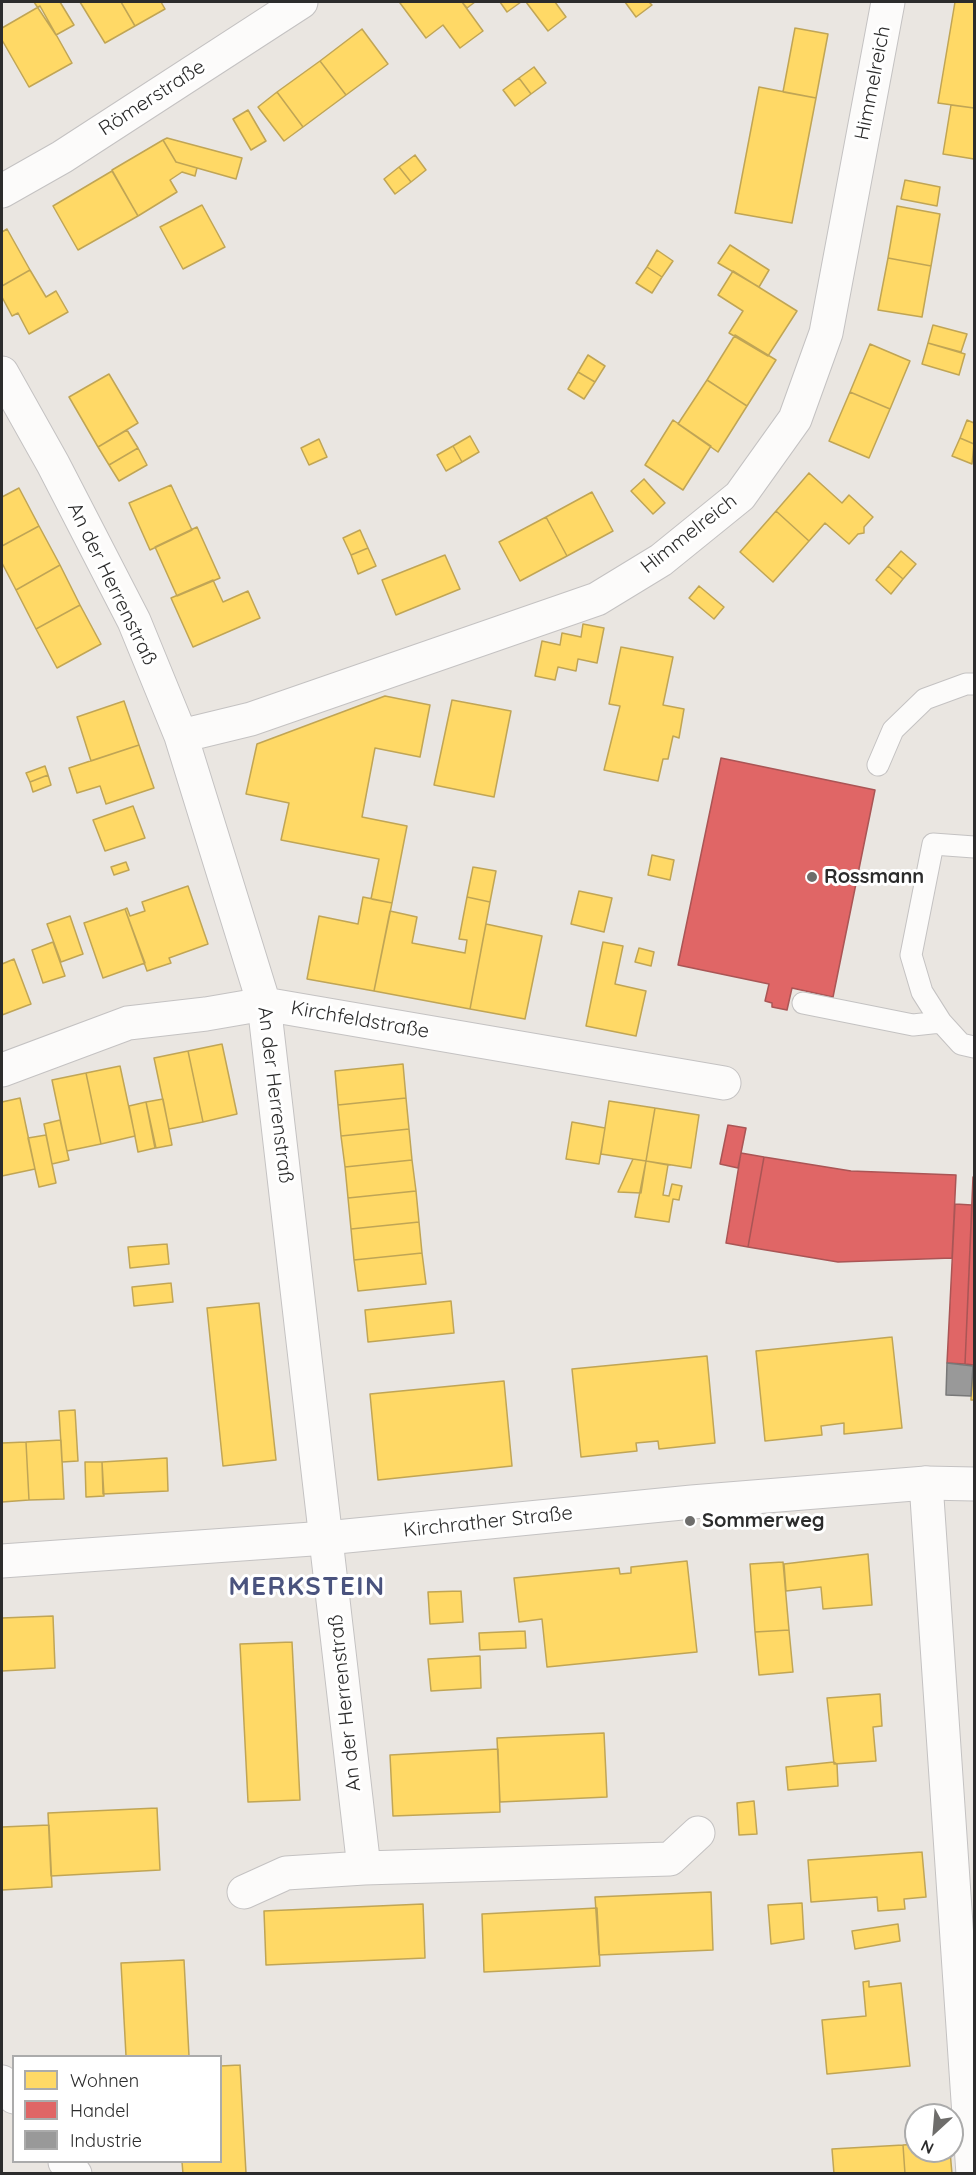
<!DOCTYPE html>
<html>
<head>
<meta charset="utf-8">
<style>
  body { margin:0 }
  #map { position:relative; width:976px; height:2175px; overflow:hidden; background:#eae6e1; font-family:Quicksand,sans-serif }
  canvas { display:block }
  .frame { position:absolute; inset:0; border:3px solid #2c2c2c; pointer-events:none }
  .legend { position:absolute; left:12px; top:2055px; width:210px; height:108px; box-sizing:border-box; background:#fff; border:2px solid #ababab; margin:0; padding:8px 10px; list-style:none; font-size:18px; color:#2c2c2c }
  .legend li { display:flex; align-items:center; gap:12px; height:30px }
  .legend b { width:30px; border:2px solid #ababab }
  .north { position:absolute; left:904px; top:2103px; width:60px; height:60px; box-sizing:border-box; background:#fff; border:2px solid #ababab; border-radius:50%; rotate:206deg; font-size:16px; font-weight:700; line-height:24px; text-align:center; color:#2c2c2c }
  .north::after { content:''; display:block; margin:auto; width:21px; height:27px; background:#6e6d6b; clip-path:polygon(50% 0,100% 100%,50% 72%,0 100%) }
</style>
</head>
<body>
<div id="map">
<canvas width="976" height="2175"></canvas>
<div class="frame"></div>
<ul class="legend">
<li><b style="height:16px;background:#ffd966"></b>Wohnen</li>
<li><b style="height:16px;background:#e06666"></b>Handel</li>
<li><b style="height:16px;background:#999"></b>Industrie</li>
</ul>
<div class="north">N</div>
</div>
<script>
const c = document.querySelector('canvas').getContext('2d');
c.lineJoin = 'round';
function fill(path, color) {
  c.fillStyle = color;
  c.fill(path, 'evenodd');
}
function shape(rows) {
  const path = new Path2D();
  for (const r of rows) {
    path.moveTo(r[0], r[1]);
    for (let i = 2; i < r.length; i += 2) path.lineTo(r[i], r[i + 1]);
  }
  return path;
}
function trace(path, color, width, dash) {
  c.strokeStyle = color;
  c.lineWidth = width;
  c.lineCap = dash ? 'butt' : 'round';
  c.setLineDash(dash || []);
  c.stroke(path);
}
function write(font, color, halo, rows, align = 'center') {
  c.font = font + ' Quicksand,sans-serif';
  c.lineWidth = 6;
  c.setLineDash([]);
  c.textBaseline = 'middle';
  c.strokeStyle = halo;
  c.fillStyle = color;
  for (const [text, x, y, turn = 0] of rows) {
    c.save();
    c.translate(x, y);
    c.rotate((+turn || 0) * Math.PI / 180);
    c.textAlign = isNaN(turn) ? turn : align;
    if (halo) c.strokeText(text, 0, 0);
    c.fillText(text, 0, 0);
    c.restore();
  }
}
const homes = shape([
  [34,2,60,2,74,25,56,35,34,2],
  [80,2,121,2,135,26,105,43,80,2],
  [121,2,161,2,165,9,135,26,121,2],
  [402,2,462,2,483,31,460,48,443,25,426,38,400,3,402,2],
  [462,2,475,2,467,8,462,2],
  [500,2,521,2,507,12,500,2],
  [526,2,555,2,566,17,548,31,526,2],
  [625,2,649,2,652,5,636,17,625,2],
  [955,2,974,2,974,108,938,103,955,2],
  [40,6,72,63,29,87,2,40,2,28,40,6],
  [795,28,828,34,816,98,783,92,795,28],
  [362,29,388,64,346,95,320,61,362,29],
  [320,61,346,95,303,127,277,92,320,61],
  [534,67,546,83,531,94,519,78,534,67],
  [519,78,531,94,515,106,503,90,519,78],
  [759,87,816,98,792,223,735,213,759,87],
  [277,92,303,127,284,141,258,107,277,92],
  [951,105,974,108,974,159,943,154,951,105],
  [248,110,266,141,251,150,233,119,248,110],
  [167,138,242,158,236,179,176,162,163,140,167,138],
  [163,140,176,162,197,168,195,176,182,172,170,180,177,192,138,216,112,170,163,140],
  [415,155,426,170,411,182,399,167,415,155],
  [399,167,411,182,395,194,384,179,399,167],
  [112,171,138,216,78,250,53,206,112,171],
  [905,180,940,187,937,206,901,199,905,180],
  [202,205,225,247,183,269,160,227,202,205],
  [897,206,940,214,931,266,888,258,897,206],
  [7,229,30,270,2,286,2,232,7,229],
  [730,245,769,270,759,287,718,263,730,245],
  [657,250,673,261,662,277,647,267,657,250],
  [888,258,931,266,922,317,878,310,888,258],
  [647,267,662,277,652,293,636,283,647,267],
  [30,270,46,297,56,291,68,312,29,334,18,313,12,316,2,297,2,286,30,270],
  [733,271,797,311,768,356,729,333,743,311,718,295,733,271],
  [933,325,967,334,961,352,928,343,933,325],
  [735,335,776,360,747,406,707,380,735,335],
  [928,343,965,354,959,375,922,364,928,343],
  [870,344,910,361,890,409,850,392,870,344],
  [588,355,605,366,595,382,578,372,588,355],
  [578,372,595,382,584,399,568,389,578,372],
  [109,374,138,423,98,447,69,397,109,374],
  [707,380,747,406,718,452,678,424,707,380],
  [850,392,890,409,869,458,829,441,850,392],
  [673,420,711,446,683,490,645,465,673,420],
  [967,420,974,423,974,444,960,438,967,420],
  [127,430,138,448,109,465,98,447,127,430],
  [470,436,479,452,462,462,453,446,470,436],
  [960,438,974,444,972,464,952,456,960,438],
  [319,439,327,457,309,465,301,448,319,439],
  [453,446,462,462,446,471,437,455,453,446],
  [138,448,147,465,119,481,109,465,138,448],
  [809,473,842,503,849,495,873,517,864,527,864,533,858,534,849,544,825,523,809,541,776,511,809,473],
  [644,479,665,503,653,514,631,491,644,479],
  [171,485,192,530,150,550,129,503,171,485],
  [19,488,39,526,2,546,2,497,19,488],
  [592,492,613,531,567,556,546,517,592,492],
  [776,511,809,541,773,582,740,552,776,511],
  [546,517,567,556,520,581,499,542,546,517],
  [39,526,60,565,16,590,2,563,2,546,39,526],
  [197,527,220,578,177,596,155,547,197,527],
  [360,530,368,548,351,555,343,538,360,530],
  [368,548,376,566,358,574,351,555,368,548],
  [901,551,916,564,903,579,888,566,901,551],
  [445,555,460,589,396,615,382,580,445,555],
  [60,565,80,605,36,629,16,590,60,565],
  [888,566,903,579,891,594,876,580,888,566],
  [213,580,223,602,248,591,260,618,193,647,171,598,213,580],
  [699,586,724,607,714,619,689,598,699,586],
  [80,605,101,644,57,668,36,629,80,605],
  [583,624,604,628,597,663,578,659,576,671,558,667,555,680,535,676,542,641,560,645,562,633,581,637,583,624],
  [621,647,673,657,663,705,684,709,679,738,673,736,668,759,663,759,658,781,604,770,620,706,609,704,621,647],
  [385,696,430,705,420,757,375,748,362,817,407,826,392,903,371,899,379,859,281,840,289,803,246,794,257,744,385,696],
  [452,700,511,711,494,797,434,785,452,700],
  [124,701,139,745,91,761,77,717,124,701],
  [139,745,154,788,106,804,100,786,77,793,69,768,139,745],
  [45,766,48,775,30,782,26,773,45,766],
  [48,775,51,785,33,792,30,782,48,775],
  [133,806,145,838,105,851,93,820,133,806],
  [652,855,674,860,670,880,648,875,652,855],
  [126,862,129,870,114,875,111,867,126,862],
  [473,867,496,871,490,902,467,897,473,867],
  [188,886,208,944,169,958,171,963,147,971,125,909,127,908,130,916,145,911,142,902,188,886],
  [579,891,612,898,604,932,571,924,579,891],
  [363,897,392,903,374,991,307,979,319,916,358,924,363,897],
  [467,897,490,902,470,1009,374,991,390,911,417,917,412,943,465,953,467,940,459,939,467,897],
  [125,909,145,963,103,978,84,923,125,909],
  [70,916,83,954,61,962,47,924,70,916],
  [486,924,542,936,525,1019,470,1009,486,924],
  [53,942,65,976,43,983,32,950,53,942],
  [603,942,623,946,615,984,646,991,636,1036,586,1026,603,942],
  [639,948,654,952,651,966,635,962,639,948],
  [14,959,31,1004,2,1015,2,964,14,959],
  [222,1044,237,1114,203,1122,188,1051,222,1044],
  [188,1051,203,1122,169,1129,154,1058,188,1051],
  [403,1064,406,1098,338,1105,335,1071,403,1064],
  [120,1066,135,1136,101,1144,86,1073,120,1066],
  [86,1073,101,1144,67,1151,52,1080,86,1073],
  [20,1098,35,1169,2,1176,2,1102,20,1098],
  [406,1098,409,1129,341,1136,338,1105,406,1098],
  [163,1099,172,1145,156,1148,146,1102,163,1099],
  [609,1101,655,1108,646,1161,601,1154,609,1101],
  [146,1102,155,1148,138,1152,129,1106,146,1102],
  [655,1108,699,1115,691,1168,646,1161,655,1108],
  [60,1120,69,1160,52,1164,44,1124,60,1120],
  [572,1122,605,1128,599,1164,566,1159,572,1122],
  [409,1129,412,1160,345,1167,341,1136,409,1129],
  [46,1135,56,1183,39,1187,28,1138,46,1135],
  [633,1159,646,1161,641,1193,618,1192,633,1159],
  [412,1160,416,1191,348,1198,345,1167,412,1160],
  [646,1161,668,1165,663,1195,669,1196,672,1184,682,1186,679,1200,673,1199,669,1222,635,1217,646,1161],
  [416,1191,419,1222,351,1229,348,1198,416,1191],
  [419,1222,422,1253,354,1260,351,1229,419,1222],
  [167,1244,169,1264,130,1268,128,1247,167,1244],
  [422,1253,426,1284,358,1291,354,1260,422,1253],
  [171,1283,173,1302,134,1306,132,1287,171,1283],
  [451,1301,454,1333,368,1342,365,1310,451,1301],
  [259,1303,276,1460,223,1466,207,1308,259,1303],
  [892,1337,902,1428,844,1434,844,1423,821,1426,822,1435,765,1441,756,1351,892,1337],
  [707,1356,715,1443,659,1449,658,1441,636,1443,637,1451,581,1457,572,1369,707,1356],
  [965,1364,974,1365,974,1400,971,1400,973,1366,965,1364],
  [504,1381,512,1466,378,1480,370,1394,504,1381],
  [75,1410,78,1461,62,1462,59,1411,75,1410],
  [61,1440,64,1499,29,1500,26,1442,61,1440],
  [26,1442,29,1500,2,1502,2,1443,26,1442],
  [167,1458,168,1491,103,1494,102,1462,167,1458],
  [85,1462,102,1462,104,1496,86,1497,85,1462],
  [868,1554,872,1605,823,1609,821,1587,786,1591,784,1564,868,1554],
  [687,1561,697,1652,547,1667,542,1619,519,1622,514,1578,619,1568,620,1574,631,1573,631,1567,687,1561],
  [783,1562,789,1630,755,1632,750,1564,783,1562],
  [461,1591,463,1622,430,1624,428,1592,461,1591],
  [53,1616,55,1668,2,1671,2,1618,53,1616],
  [789,1630,793,1672,759,1675,755,1632,789,1630],
  [525,1631,526,1648,480,1650,479,1633,525,1631],
  [292,1642,300,1800,248,1802,240,1644,292,1642],
  [480,1656,481,1688,431,1691,428,1659,480,1656],
  [880,1694,882,1726,873,1727,876,1761,834,1764,827,1698,880,1694],
  [604,1733,607,1797,500,1802,497,1738,604,1733],
  [498,1749,500,1812,393,1816,390,1755,498,1749],
  [834,1762,837,1764,838,1786,788,1790,786,1767,834,1762],
  [754,1801,757,1834,739,1835,737,1803,754,1801],
  [157,1808,160,1870,51,1876,48,1813,157,1808],
  [49,1825,52,1887,2,1890,2,1827,49,1825],
  [922,1852,926,1897,904,1899,905,1909,878,1911,877,1897,811,1902,808,1860,922,1852],
  [711,1892,713,1950,599,1955,595,1897,711,1892],
  [802,1903,804,1939,771,1944,768,1905,802,1903],
  [423,1904,425,1958,266,1965,264,1911,423,1904],
  [597,1908,600,1966,484,1972,482,1914,597,1908],
  [898,1924,900,1941,855,1949,852,1931,898,1924],
  [184,1960,189,2056,126,2056,121,1963,184,1960],
  [869,1981,869,1987,901,1983,910,2066,827,2074,822,2020,866,2016,863,1982,869,1981],
  [240,2065,246,2173,183,2174,182,2162,220,2162,220,2066,240,2065],
  [916,2144,916,2151,950,2151,952,2174,905,2174,903,2145,916,2144],
  [903,2145,905,2174,834,2174,832,2149,903,2145]
]);
fill(homes, '#ffd966');
trace(homes, '#c0a555', 1.5);
const shops = shape([
  [721,758,875,790,833,997,792,988,787,1010,772,1007,772,1003,765,1001,769,984,678,965,721,758],
  [728,1125,746,1128,738,1168,720,1164,728,1125],
  [741,1153,764,1157,748,1247,726,1243,741,1153],
  [764,1157,851,1171,956,1175,952,1258,838,1262,748,1247,764,1157],
  [973,1177,974,1177,974,1365,965,1364,973,1177],
  [955,1204,972,1205,965,1364,947,1363,955,1204]
]);
fill(shops, '#e06666');
trace(shops, '#a55', 1.5);
const industry = shape([
  [947,1363,973,1366,971,1396,946,1395,947,1363]
]);
fill(industry, '#999');
trace(industry, '#787878', 1.5);
const service = shape([
  [878,765,893,730,925,699,966,684,974,684],
  [974,847,933,844,911,955,922,992,941,1022,961,1044,974,1047],
  [803,1003,913,1025,941,1022]
]);
const minor = shape([
  [2,191,62,157,301,2],
  [2,373,53,464,134,621,181,736,264,1004,364,1868],
  [181,736,251,719,597,599,661,560,740,496,795,419,826,333,888,2],
  [2,1070,128,1023,206,1014,264,1004,724,1083],
  [926,1483,973,2174],
  [244,1892,286,1873,364,1868,670,1859,698,1833],
  [2,2082,14,2097],
  [65,2162,75,2174]
]);
const secondary = shape([
  [2,1561,326,1538,692,1502,926,1483,974,1484]
]);
trace(service, '#c4c2c2', 23);
trace(minor, '#c4c2c2', 35);
trace(secondary, '#c4c2c2', 35);
trace(service, '#fcfbfa', 21);
trace(minor, '#fcfbfa', 33);
trace(secondary, '#fcfbfa', 33);
for (const [x, y, r, color] of [
  [812,877,6,"#6e6d6b"],
  [690,1521,6,"#6e6d6b"]
]) {
  const dot = new Path2D();
  dot.arc(x, y, r, 0, 2 * Math.PI);
  c.fillStyle = color;
  c.fill(dot);
  trace(dot, '#fff', 2);
}
write('20px', '#2c2c2c', '#fff', [
  ["Himmelreich",873,83,-79],
  ["Römerstraße",152,98,-33],
  ["Himmelreich",689,534,-38],
  ["An der Herrenstraß",112,584,64],
  ["Kirchfeldstraße",360,1020,10],
  ["An der Herrenstraß",275,1095,83],
  ["Kirchrather Straße",488,1522,-6],
  ["An der Herrenstraß",345,1703,-96]
]);
write('bold 20px', '#2c2c2c', '#fff', [
  ["Rossmann",824,877],
  ["Sommerweg",702,1521]
], 'left');
c.letterSpacing = '1.5px';
write('bold 26px', '#4a537e', '#fff', [
  ["MERKSTEIN",307,1587]
]);
c.letterSpacing = '0px';
</script>
</body>
</html>
